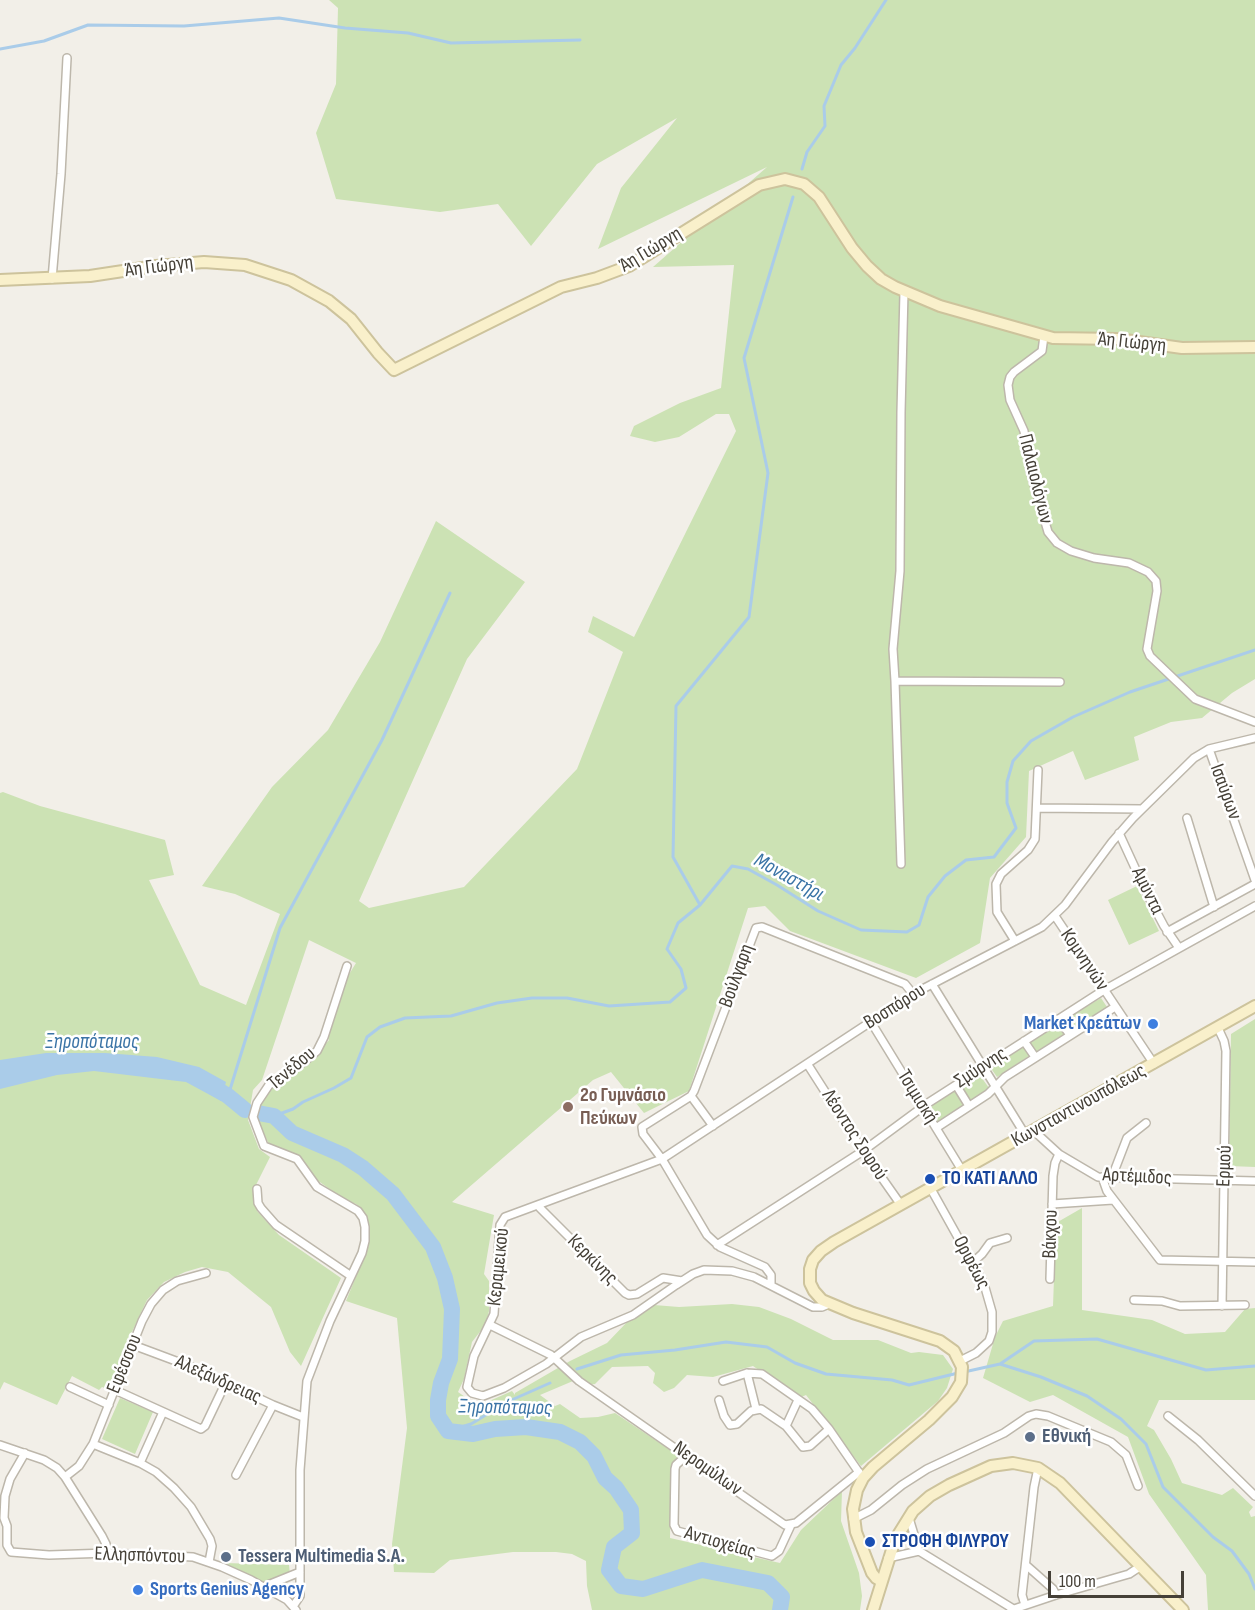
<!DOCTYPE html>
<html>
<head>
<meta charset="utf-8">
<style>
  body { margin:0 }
  #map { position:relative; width:1255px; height:1610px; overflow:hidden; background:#f2efe8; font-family:"Sofia Sans Condensed",sans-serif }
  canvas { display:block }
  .scale { position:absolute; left:1048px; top:1571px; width:136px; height:27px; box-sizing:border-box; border:3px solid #454037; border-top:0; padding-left:8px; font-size:18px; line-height:21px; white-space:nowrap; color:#454037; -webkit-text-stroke:4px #fff; paint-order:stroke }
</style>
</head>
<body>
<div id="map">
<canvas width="1255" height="1610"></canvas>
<div class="scale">100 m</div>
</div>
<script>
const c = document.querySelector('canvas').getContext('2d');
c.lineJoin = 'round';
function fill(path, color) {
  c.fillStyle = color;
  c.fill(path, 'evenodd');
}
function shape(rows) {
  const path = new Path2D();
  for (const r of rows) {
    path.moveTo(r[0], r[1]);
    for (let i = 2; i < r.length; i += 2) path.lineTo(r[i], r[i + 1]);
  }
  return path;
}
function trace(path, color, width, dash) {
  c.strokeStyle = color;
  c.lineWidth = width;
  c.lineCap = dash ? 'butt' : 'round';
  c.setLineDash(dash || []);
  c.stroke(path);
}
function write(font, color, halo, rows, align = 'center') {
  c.font = font + ' "Sofia Sans Condensed",sans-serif';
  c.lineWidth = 5;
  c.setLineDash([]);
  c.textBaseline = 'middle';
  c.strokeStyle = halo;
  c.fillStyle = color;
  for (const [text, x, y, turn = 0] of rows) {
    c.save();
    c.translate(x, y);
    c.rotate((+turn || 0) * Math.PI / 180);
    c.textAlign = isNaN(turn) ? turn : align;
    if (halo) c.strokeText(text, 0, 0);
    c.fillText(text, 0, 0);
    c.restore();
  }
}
fill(shape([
  [329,0,1255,0,1255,679,1232,693,1202,718,1171,722,1134,737,1139,760,1085,780,1073,751,1029,771,1026,837,990,878,980,943,916,978,790,931,765,906,748,908,689,1091,644,1113,611,1072,593,1080,452,1202,494,1215,484,1274,489,1281,489,1311,486,1324,472,1342,464,1379,458,1392,478,1406,512,1391,515,1395,515,1393,570,1361,607,1343,628,1321,654,1305,679,1307,732,1304,759,1307,791,1319,833,1340,878,1340,911,1353,919,1352,943,1355,953,1369,947,1388,938,1401,861,1466,806,1395,799,1398,753,1366,713,1377,687,1375,674,1388,664,1392,653,1383,655,1373,648,1366,612,1367,595,1384,581,1386,573,1381,540,1395,555,1406,560,1404,580,1418,598,1417,615,1413,679,1456,673,1463,671,1469,670,1538,780,1563,801,1530,842,1491,841,1521,859,1573,862,1596,860,1610,592,1610,587,1586,586,1561,572,1554,556,1552,513,1552,450,1560,434,1573,394,1572,392,1544,407,1428,397,1318,346,1301,369,1245,367,1220,362,1209,356,1204,342,1198,317,1180,301,1158,293,1153,269,1144,256,1119,256,1111,272,1086,313,1057,329,1040,326,1033,348,976,356,963,309,940,262,1080,253,1090,248,1120,259,1149,270,1157,254,1189,257,1211,279,1235,341,1278,301,1366,290,1352,271,1307,228,1272,202,1267,185,1272,164,1282,147,1300,131,1334,110,1390,102,1387,99,1390,72,1376,57,1405,4,1382,0,1390,0,793,3,792,40,806,165,840,174,875,149,880,200,985,246,1005,280,914,235,894,202,886,272,787,328,730,380,642,436,521,525,582,467,659,359,901,369,908,464,887,577,769,623,652,588,632,593,616,634,637,736,431,729,414,716,414,679,437,655,442,630,436,634,426,680,403,721,388,734,265,653,267,767,167,598,249,621,188,677,118,597,164,531,246,498,204,440,212,336,199,316,133,336,84,338,8],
  [1137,886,1159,931,1129,945,1108,900],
  [1101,998,1107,1007,1071,1030,1064,1020],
  [1255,1019,1255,1167,1229,1166,1231,1034],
  [1057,1024,1064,1034,1036,1052,1029,1042],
  [1023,1046,1029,1056,997,1077,990,1067],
  [979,1074,989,1088,971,1101,960,1086],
  [954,1090,964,1105,938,1122,929,1107],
  [1082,1208,1082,1310,1152,1320,1185,1334,1225,1332,1245,1309,1255,1308,1255,1400,1159,1400,1147,1426,1154,1430,1171,1459,1182,1483,1222,1495,1233,1488,1253,1507,1249,1512,1251,1517,1255,1516,1255,1610,1208,1610,1206,1575,1149,1494,1128,1437,1053,1395,1030,1402,983,1378,995,1337,1003,1321,1053,1306,1056,1223],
  [120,1398,153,1412,135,1454,102,1439],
  [225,1563,289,1565,290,1574,263,1586]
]), '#cce2b4');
fill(shape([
  [46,1053,105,1053,157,1057,199,1067,226,1082,221,1101,186,1082,94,1071,57,1075,0,1089,0,1060]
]), '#aacce9');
trace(shape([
  [0,49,44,41,88,25,184,26,279,18,345,28,408,33,451,43,580,40],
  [802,169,807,152,825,126,824,106,841,65,855,48,886,0],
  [700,905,673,857,676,706,749,617,768,473,744,358,793,197],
  [228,1096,280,928,382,740,450,593],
  [274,1116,293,1109,303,1102,334,1088,351,1078,367,1037,380,1027,405,1018,451,1016,497,1003,532,998,567,998,609,1006,670,1002,686,988,681,969,667,949,678,923,700,905,732,866,748,869,777,885,818,911,861,930,907,932,919,925,928,897,945,876,966,860,994,857,1016,828,1007,803,1007,782,1013,761,1031,741,1073,717,1130,692,1255,650],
  [1000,1364,1034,1341,1097,1339,1206,1370,1255,1366],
  [577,1369,621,1355,675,1350,726,1342,767,1347,795,1363,826,1374,892,1380,909,1385,958,1373],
  [964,1372,1000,1364,1041,1377,1087,1396,1121,1419,1146,1444,1163,1487,1213,1537,1232,1551,1249,1574,1255,1589],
  [448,1431,471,1424,507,1402,550,1383]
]), '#aacce9', 3);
trace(shape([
  [204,1081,228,1096,245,1110],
  [258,1113,274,1116,292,1133,343,1155,363,1168,393,1194,433,1247,445,1278,452,1309,450,1359,441,1383,438,1400,438,1416,448,1431,473,1434,495,1429,526,1427,560,1432,580,1442,594,1456,605,1478,616,1488,631,1510,632,1533,614,1547,609,1570,621,1586,643,1589,702,1570,768,1583,782,1597,780,1610]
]), '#aacce9', 16);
const street = shape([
  [52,279,61,174,67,58],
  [1044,336,1042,351,1014,372,1010,377,1008,385,1010,400,1024,431,1030,470,1048,532,1057,543,1071,551,1094,558,1129,563,1148,572,1156,581,1157,591,1147,649,1150,656,1195,699,1255,722],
  [895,681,1060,682],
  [1255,738,1209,749,1255,880],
  [1037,808,1141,809],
  [1187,818,1214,907],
  [1119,833,1148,896,1164,926,1179,948],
  [901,864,895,681,893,649,900,571,901,412,904,292],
  [1055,916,1154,1064],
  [1167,932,1255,884],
  [1015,941,997,912,996,884,1001,874,1028,850,1035,839,1038,770],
  [932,984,1026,1136],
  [1058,1019,1070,1035],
  [871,1022,963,1172],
  [1218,1028,1224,1041,1226,1051,1222,1306],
  [1024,1041,1035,1057],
  [808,1065,863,1151,901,1205],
  [956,1085,969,1106],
  [691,1096,713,1126],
  [936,1128,988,1094,1005,1077,1115,1007],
  [1034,1131,1059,1154,1098,1177,1255,1181],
  [1102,1177,1107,1191,1160,1260,1255,1262],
  [1112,1177,1127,1138,1146,1123],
  [257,1189,258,1203,261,1208,276,1225,351,1276],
  [931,1189,984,1284,992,1312,992,1332,989,1341,976,1353,960,1361],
  [1052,1204,1113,1200],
  [540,1208,625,1293,629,1295,637,1294,663,1278,682,1281],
  [717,1245,863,1151,928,1103,1104,990,1255,906],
  [972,1263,982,1254,990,1243,1007,1238],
  [1050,1279,1053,1176,1055,1163,1059,1154],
  [771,1285,771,1275,765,1267,720,1247,707,1235,662,1159,643,1134,642,1127,691,1096,694,1091,756,928,762,927,905,984,913,994],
  [1134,1300,1162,1301,1180,1306,1245,1305],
  [829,1304,822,1307,813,1307,754,1277,732,1271,704,1270,693,1274,676,1285,633,1315,581,1337,546,1364,504,1388,483,1396,472,1393,467,1387,474,1356,494,1314,500,1225,505,1217,662,1159,913,994,1042,927,1065,905,1112,842,1133,818,1194,758,1209,749],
  [490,1325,551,1355,579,1381,785,1525,796,1523,859,1472],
  [133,1345,192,1367,273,1405,303,1417],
  [747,1373,756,1409],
  [723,1381,747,1373,762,1374,812,1409,829,1429,860,1474],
  [70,1387,109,1405],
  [115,1390,201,1429,205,1426,226,1382],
  [719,1400,724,1416,730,1425,737,1424,751,1411,761,1409,786,1426,803,1447,810,1446,829,1429],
  [1168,1416,1198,1440,1255,1496],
  [786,1426,798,1400],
  [93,1444,140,1463,156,1472,174,1488,191,1507,210,1539,212,1546,209,1562],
  [0,1445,44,1460,57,1468,65,1477,102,1536,106,1544,108,1553],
  [25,1453,10,1479,5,1496,4,1518,7,1526,7,1545,11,1552,49,1555,108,1553,193,1557,222,1567,251,1580,287,1600,296,1610],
  [687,1455,676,1465,675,1469,674,1525,677,1531,772,1556,779,1551,791,1525],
  [140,1463,163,1412],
  [236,1475,273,1405],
  [65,1477,79,1466,93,1444,142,1321,151,1304,163,1290,177,1281,206,1273],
  [909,1518,919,1551,1015,1610],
  [853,1519,871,1510,902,1485,927,1469,1004,1433,1029,1416,1036,1414,1048,1416,1111,1442,1126,1455,1138,1486],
  [888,1558,919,1551],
  [1026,1565,1053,1589,1056,1595],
  [263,1587,300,1572],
  [294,1605,300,1596,300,1470,307,1381,330,1321,362,1253,365,1241,365,1227,363,1218,358,1211,317,1187,297,1159,264,1146,253,1117,257,1103,269,1085,305,1061,317,1051,324,1037,347,966],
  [1025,1605,1022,1595,1034,1487,1038,1468],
  [1011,1610,1056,1595,1129,1574,1141,1566]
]);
const secondary = shape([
  [0,280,90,276,156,266,204,262,245,265,291,280,329,301,351,319,378,353,394,370,561,287,597,278,629,266,759,185,785,179,804,184,819,197,852,248,867,266,881,279,895,287,940,306,1053,338,1118,339,1182,348,1255,347],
  [881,1581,876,1578,872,1573,856,1532,853,1509,857,1490,863,1478,873,1467,929,1420,952,1397,961,1382,962,1367,954,1351,940,1341,853,1313,822,1300,814,1291,810,1283,810,1269,813,1260,821,1251,834,1242,1255,1006],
  [873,1610,895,1540,913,1511,930,1496,949,1485,991,1466,1013,1463,1038,1468,1060,1483,1183,1610]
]);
trace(street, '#bdb7ab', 10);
trace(secondary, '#cdc39c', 14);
trace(street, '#fff', 7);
trace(secondary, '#f9f0cb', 10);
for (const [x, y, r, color] of [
  [1153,1024,6,"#3f7fe0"],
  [568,1107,6,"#8d6e63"],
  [930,1179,6,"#1a4fb4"],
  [1030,1437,6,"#5c6f8a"],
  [870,1542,6,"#1a4fb4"],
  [226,1557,6,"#5c6f8a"],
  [138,1590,6,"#3f7fe0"]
]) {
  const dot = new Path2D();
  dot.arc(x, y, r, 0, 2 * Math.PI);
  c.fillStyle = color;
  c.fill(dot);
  trace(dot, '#fff', 2);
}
write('20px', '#454037', '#fff', [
  ["Άη Γιώργη",651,250,-31],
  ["Άη Γιώργη",159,267,-7],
  ["Άη Γιώργη",1132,343,6],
  ["Παλαιολόγων",1035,479,76],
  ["Ισαύρων",1225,792,70],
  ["Αμύντα",1147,891,64],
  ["Κομνηνών",1084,960,56],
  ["Βούλγαρη",737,976,-70],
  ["Βοσπόρου",895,1007,-32],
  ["Σμύρνης",981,1068,-33],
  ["Τενέδου",292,1069,-40],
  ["Τσιμισκή",917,1097,58],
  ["Κωνσταντινουπόλεως",1079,1106,-29],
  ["Λέοντος Σοφού",854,1135,57],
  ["Ερμού",1225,1166,-88],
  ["Αρτέμιδος",1137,1177,3],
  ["Βάκχου",1051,1234,-88],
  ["Κερκίνης",592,1260,45],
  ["Ορφέως",971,1263,62],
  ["Κεραμεικού",499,1267,-84],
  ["Εφέσσου",125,1364,-68],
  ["Αλεξάνδρειας",218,1380,24],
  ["Νερομύλων",707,1469,35],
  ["Αντιοχείας",720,1543,16],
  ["Ελλησπόντου",140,1556,2]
]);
write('bold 20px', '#366cbe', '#fff', [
  ["Market Κρεάτων",1141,1024],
  ["Sports Genius Agency",150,1590,"left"]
], 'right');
write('bold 20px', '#785e54', '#fff', [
  ["2ο Γυμνάσιο",580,1096],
  ["Πεύκων",580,1119]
], 'left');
write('bold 20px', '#164399', '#fff', [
  ["ΤΟ ΚΑΤΙ ΑΛΛΟ",942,1179],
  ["ΣΤΡΟΦΗ ΦΙΛΥΡΟΥ",882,1542]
], 'left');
write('bold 20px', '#4e5e75', '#fff', [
  ["Εθνική",1042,1437],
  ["Tessera Multimedia S.A.",238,1557]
], 'left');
write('italic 21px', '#3b74a6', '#fff', [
  ["Μοναστήρι",789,878,29],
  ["Ξηροπόταμος",92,1043],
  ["Ξηροπόταμος",505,1408,1]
]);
</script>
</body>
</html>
